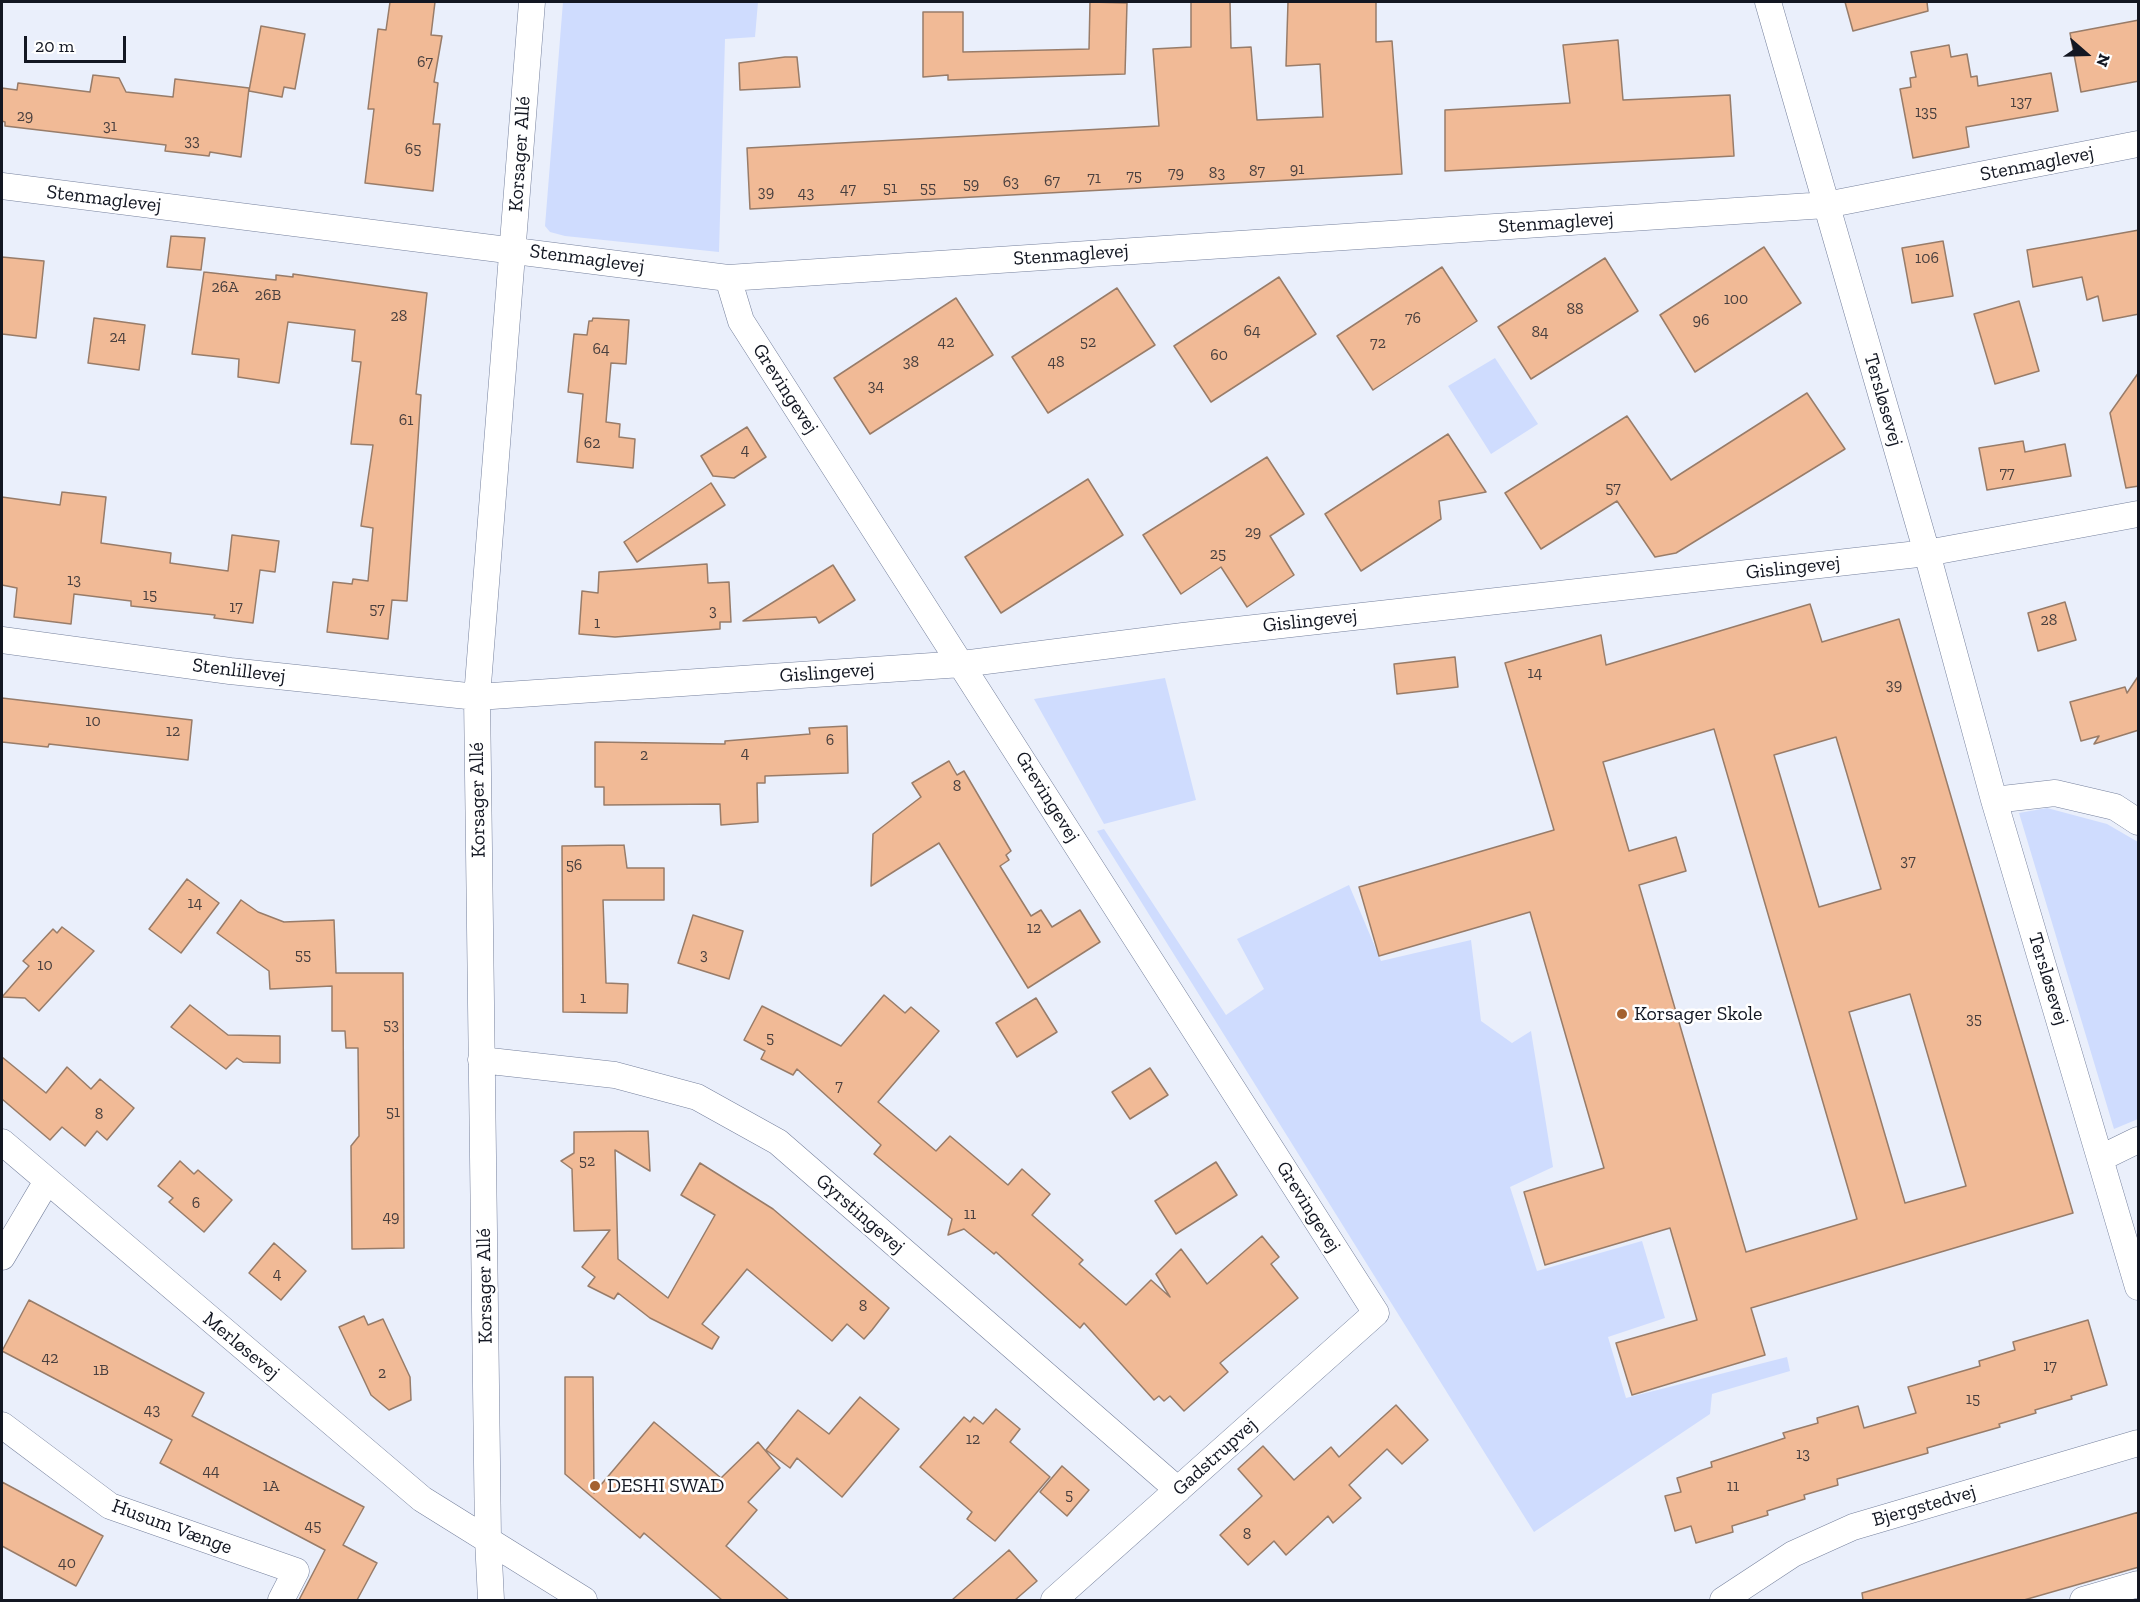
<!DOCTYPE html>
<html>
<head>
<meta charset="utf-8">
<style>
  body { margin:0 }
  #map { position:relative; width:2140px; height:1602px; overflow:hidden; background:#eaeffb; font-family:"Zilla Slab",serif }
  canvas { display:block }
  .frame { position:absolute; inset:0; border:3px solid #131722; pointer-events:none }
  .north { position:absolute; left:2056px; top:24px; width:60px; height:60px; -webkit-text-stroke:4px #fff; paint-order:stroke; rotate:110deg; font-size:16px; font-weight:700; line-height:24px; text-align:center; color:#131722 }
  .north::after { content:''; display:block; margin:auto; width:21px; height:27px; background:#131722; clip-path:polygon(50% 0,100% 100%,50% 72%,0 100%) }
  .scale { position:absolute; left:24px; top:36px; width:102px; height:27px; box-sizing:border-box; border:3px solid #131722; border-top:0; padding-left:8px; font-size:18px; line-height:21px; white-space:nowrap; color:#131722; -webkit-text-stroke:4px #fff; paint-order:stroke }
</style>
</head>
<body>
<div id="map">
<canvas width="2140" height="1602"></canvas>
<div class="frame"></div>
<div class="north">N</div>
<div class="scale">20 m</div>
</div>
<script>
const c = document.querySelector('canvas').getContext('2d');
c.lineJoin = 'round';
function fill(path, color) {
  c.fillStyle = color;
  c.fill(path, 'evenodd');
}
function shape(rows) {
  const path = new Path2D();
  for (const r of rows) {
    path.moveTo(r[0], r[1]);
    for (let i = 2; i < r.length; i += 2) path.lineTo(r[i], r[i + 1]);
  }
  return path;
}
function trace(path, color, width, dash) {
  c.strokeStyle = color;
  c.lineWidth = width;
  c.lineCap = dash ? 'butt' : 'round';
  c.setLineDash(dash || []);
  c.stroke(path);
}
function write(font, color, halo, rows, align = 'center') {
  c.font = font + ' "Zilla Slab",serif';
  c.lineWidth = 5;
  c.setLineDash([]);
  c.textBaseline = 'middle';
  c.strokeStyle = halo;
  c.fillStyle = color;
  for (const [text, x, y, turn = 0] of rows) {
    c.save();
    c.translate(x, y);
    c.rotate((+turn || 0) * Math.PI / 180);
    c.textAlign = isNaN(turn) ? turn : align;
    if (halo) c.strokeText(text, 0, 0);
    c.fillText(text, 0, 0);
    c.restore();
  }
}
fill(shape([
  [563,2,758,2,755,37,725,39,719,252,565,236,550,232,545,226],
  [1495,358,1538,424,1491,454,1448,386],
  [1165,678,1196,800,1104,824,1034,699],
  [2047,808,2107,824,2138,842,2138,1119,2114,1129,2019,813],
  [1104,829,1226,1015,1264,989,1237,939,1349,885,1381,961,1471,940,1481,1021,1512,1043,1531,1031,1553,1167,1510,1187,1537,1271,1642,1241,1665,1318,1608,1337,1626,1398,1787,1357,1790,1371,1712,1394,1710,1414,1534,1532,1097,831]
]), '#cfdcfe');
const building = shape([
  [390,2,435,2,431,35,442,36,434,82,438,83,433,124,440,124,433,191,365,183,374,109,368,109,378,29,386,30,390,2],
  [1090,2,1127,3,1125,74,948,80,948,75,923,77,923,12,963,12,963,52,1089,49,1090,2],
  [1191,2,1230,2,1231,48,1251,47,1257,120,1323,117,1320,64,1286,66,1288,2,1376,2,1376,42,1392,41,1402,174,750,209,747,148,1159,126,1153,49,1191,47,1191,2],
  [1845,2,1927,2,1928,11,1853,31,1845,2],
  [2139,20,2139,81,2081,92,2070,33,2139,20],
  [261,26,305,34,295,89,284,87,282,97,249,91,261,26],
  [1618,40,1623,100,1730,95,1734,156,1445,171,1445,110,1570,103,1563,45,1618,40],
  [1949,45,1951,57,1967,54,1971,77,1977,76,1978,86,2051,73,2058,111,1966,127,1969,147,1913,158,1900,89,1911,87,1910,78,1916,77,1911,52,1949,45],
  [785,57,797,57,800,87,740,90,739,63,785,57],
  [93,75,119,78,126,92,173,97,175,79,249,88,241,157,210,152,209,156,165,151,166,145,5,126,5,122,2,121,2,88,17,90,18,83,90,92,93,75],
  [2139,230,2139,314,2103,321,2098,296,2087,300,2082,277,2033,287,2027,250,2139,230],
  [171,236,205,238,201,270,167,267,171,236],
  [1943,241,1953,296,1912,303,1902,248,1943,241],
  [1764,247,1801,303,1695,372,1660,315,1764,247],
  [2,257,44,261,36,338,2,334,2,257],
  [1605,258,1638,311,1531,379,1498,327,1605,258],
  [1442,267,1477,321,1373,390,1337,336,1442,267],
  [204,272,276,280,276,275,293,277,293,274,427,293,416,394,421,395,407,601,392,600,388,639,327,632,333,582,352,584,353,579,368,581,373,528,361,526,373,445,351,444,361,362,352,361,355,330,288,322,279,383,238,377,239,359,192,354,204,272],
  [1279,277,1316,334,1211,402,1174,346,1279,277],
  [1117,288,1155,345,1048,413,1012,357,1117,288],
  [956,298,993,355,870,434,834,378,956,298],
  [2019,301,2039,371,1995,384,1974,314,2019,301],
  [94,318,145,325,139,370,88,363,94,318],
  [593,318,629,320,626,364,611,363,606,422,620,424,619,437,635,439,633,468,577,462,583,394,568,392,574,334,587,335,589,321,592,321,593,318],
  [2139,372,2139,486,2126,488,2110,413,2139,372],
  [1807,393,1845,449,1676,553,1655,557,1617,501,1541,549,1505,493,1627,416,1671,480,1807,393],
  [747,427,766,457,734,478,713,476,701,456,747,427],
  [1448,434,1486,492,1439,501,1441,519,1361,571,1325,514,1448,434],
  [2023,441,2025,452,2065,444,2071,476,1987,490,1979,448,2023,441],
  [1267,457,1304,514,1270,536,1294,575,1247,607,1221,567,1181,594,1143,535,1267,457],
  [1088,479,1123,535,1001,613,965,557,1088,479],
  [711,483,725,505,637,562,624,542,711,483],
  [62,492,106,497,101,543,171,553,170,563,228,571,232,535,279,541,275,572,260,570,253,623,214,618,215,615,131,606,131,601,74,594,71,624,14,617,17,588,2,585,2,497,60,505,62,492],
  [707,564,708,583,729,582,731,622,720,622,720,629,615,637,579,634,582,591,598,593,599,572,707,564],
  [833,565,855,600,819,623,816,617,743,621,833,565],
  [2065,602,2076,640,2038,651,2028,613,2065,602],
  [1810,604,1822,642,1899,619,2073,1213,1751,1308,1765,1355,1632,1395,1616,1343,1697,1320,1670,1228,1545,1265,1524,1192,1604,1168,1530,912,1379,956,1359,887,1554,830,1505,663,1601,635,1606,665,1810,604],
  [1714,729,1857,1219,1746,1252,1639,885,1686,871,1676,837,1629,851,1603,762,1714,729],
  [1836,737,1881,889,1819,907,1774,755,1836,737],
  [1910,994,1966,1186,1905,1203,1849,1012,1910,994],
  [1455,657,1458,687,1397,694,1394,664,1455,657],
  [2139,675,2139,730,2094,744,2099,736,2081,741,2070,702,2125,687,2127,693,2139,675],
  [2,698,192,720,188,760,49,744,48,747,2,742,2,698],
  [847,726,848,773,765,776,765,783,757,783,758,822,721,825,720,804,604,805,604,787,595,787,595,742,725,744,725,741,810,734,809,728,847,726],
  [949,761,957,775,964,771,1011,851,1006,855,1009,860,1000,866,1031,916,1041,910,1052,927,1080,910,1100,942,1028,988,939,843,871,886,873,834,921,797,912,783,949,761],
  [624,845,627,868,664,868,664,900,603,900,606,983,628,984,627,1013,563,1012,562,846,624,845],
  [187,879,219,903,181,953,149,929,187,879],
  [241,900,258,912,284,922,334,920,336,973,403,973,404,1248,352,1249,351,1146,359,1136,358,1048,346,1048,345,1031,332,1031,332,986,270,989,269,971,217,933,241,900],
  [693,915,743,931,729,979,678,963,693,915],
  [62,927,94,951,39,1011,25,998,2,997,29,966,23,961,53,929,57,933,62,927],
  [884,995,905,1013,911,1007,939,1031,878,1102,936,1151,950,1136,1008,1185,1022,1169,1050,1194,1032,1215,1083,1260,1079,1264,1126,1305,1151,1280,1170,1297,1156,1274,1181,1249,1207,1284,1262,1236,1279,1257,1271,1264,1298,1298,1220,1363,1228,1372,1184,1411,1170,1396,1164,1401,1159,1396,1154,1400,1084,1323,1080,1328,996,1252,994,1254,964,1229,948,1235,952,1219,874,1154,881,1145,797,1069,793,1075,761,1059,765,1051,744,1040,762,1006,841,1046,884,995],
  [1036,998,1057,1032,1017,1057,996,1023,1036,998],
  [190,1005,228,1035,280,1036,280,1063,243,1062,237,1058,226,1069,171,1027,190,1005],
  [2,1057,46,1093,67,1067,91,1089,100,1079,134,1108,107,1140,97,1131,85,1146,62,1127,50,1140,2,1099,2,1057],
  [1150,1068,1168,1095,1130,1119,1112,1092,1150,1068],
  [648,1131,650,1171,615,1150,618,1259,668,1298,715,1215,681,1195,700,1163,773,1209,889,1308,872,1330,864,1339,847,1324,832,1341,747,1269,702,1324,719,1337,712,1349,650,1318,618,1293,614,1299,588,1286,595,1277,582,1267,610,1230,574,1231,572,1169,561,1161,574,1153,574,1132,648,1131],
  [180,1161,194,1174,198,1170,232,1200,204,1232,169,1202,173,1198,158,1186,180,1161],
  [1216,1162,1237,1195,1176,1234,1155,1201,1216,1162],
  [274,1243,306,1271,281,1300,249,1273,274,1243],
  [29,1300,204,1393,192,1416,364,1507,343,1545,377,1563,357,1600,299,1600,325,1550,160,1463,172,1440,2,1351,29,1300],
  [364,1316,368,1325,383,1319,410,1377,411,1400,389,1410,371,1395,339,1327,364,1316],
  [2088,1320,2107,1385,2071,1396,2072,1399,2035,1410,2036,1413,1999,1424,2000,1427,1927,1448,1928,1453,1837,1479,1838,1485,1804,1495,1805,1499,1767,1511,1768,1515,1732,1526,1733,1532,1696,1543,1691,1526,1675,1531,1665,1496,1681,1492,1677,1478,1712,1467,1711,1462,1785,1438,1783,1433,1818,1423,1817,1418,1858,1406,1864,1428,1916,1413,1908,1387,1980,1366,1979,1361,2015,1350,2013,1342,2088,1320],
  [565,1377,593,1377,594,1493,654,1422,721,1478,758,1442,780,1468,748,1502,757,1510,726,1546,789,1600,722,1600,644,1533,640,1538,565,1474,565,1377],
  [860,1397,899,1429,842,1497,797,1458,790,1468,766,1450,798,1410,829,1434,860,1397],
  [1396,1405,1428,1440,1402,1464,1387,1449,1349,1485,1361,1498,1333,1523,1328,1516,1286,1555,1274,1541,1248,1565,1220,1535,1262,1496,1238,1469,1263,1446,1294,1480,1331,1447,1339,1457,1396,1405],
  [996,1409,1020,1429,1010,1442,1050,1477,995,1541,967,1519,972,1512,920,1467,964,1417,970,1422,974,1417,983,1424,996,1409],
  [1062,1466,1089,1490,1067,1516,1040,1492,1062,1466],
  [2,1482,103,1536,76,1586,2,1546,2,1482],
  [2139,1512,2139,1567,2024,1600,1863,1600,1862,1593,2139,1512],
  [1009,1550,1037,1581,1015,1600,952,1600,1009,1550]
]);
fill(building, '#f1ba96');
trace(building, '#987c69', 1.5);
const minor = shape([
  [1768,2,1927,553,1994,800,2138,1287],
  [2,186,728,278,1826,205,2138,144],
  [728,278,741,321,1376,1313,1054,1600],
  [2,640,230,671,477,697,962,664,1183,636,1927,553,2138,514],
  [1994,800,2055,793,2115,807,2138,822],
  [481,1060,615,1075,697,1097,778,1142,1178,1490],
  [2,1142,422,1499,584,1600],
  [2101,1158,2138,1140],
  [2,1257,47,1181],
  [2,1425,110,1506,296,1571,281,1600],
  [491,1600,488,1539,477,697,532,2],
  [1723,1600,1793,1554,1853,1527,2138,1443],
  [2083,1600,2138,1584]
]);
trace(minor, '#76819d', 27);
trace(minor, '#fff', 26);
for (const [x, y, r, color] of [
  [1622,1014,6,"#a46230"],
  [595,1486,6,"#a46230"]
]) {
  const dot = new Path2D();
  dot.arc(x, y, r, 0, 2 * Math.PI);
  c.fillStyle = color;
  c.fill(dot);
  trace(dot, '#fff', 2);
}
write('16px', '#4a403f', null, [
  ["67",425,62],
  ["137",2021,102],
  ["135",1926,112],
  ["29",25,116],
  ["31",110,126],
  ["33",192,141],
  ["65",413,149],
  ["91",1297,169],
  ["87",1257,171],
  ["79",1176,173],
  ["83",1217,173],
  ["75",1134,176],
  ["71",1094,178],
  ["67",1052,181],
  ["63",1011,182],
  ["59",971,184],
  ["51",890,188],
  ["55",928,188],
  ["47",848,189],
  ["39",766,192],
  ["43",806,193],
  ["106",1927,258],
  ["26A",225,287],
  ["26B",268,295],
  ["100",1736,299],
  ["88",1575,309],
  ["28",399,316],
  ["76",1413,318],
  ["96",1701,320],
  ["64",1252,331],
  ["84",1540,332],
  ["24",118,337],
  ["42",946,342],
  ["52",1088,342],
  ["72",1378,343],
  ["64",601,349],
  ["60",1219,355],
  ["38",911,362],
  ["48",1056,362],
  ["34",876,386],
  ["61",406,420],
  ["62",592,443],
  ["4",745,450],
  ["77",2007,473],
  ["57",1613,488],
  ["29",1253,532],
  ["25",1218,554],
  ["13",74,580],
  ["15",150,595],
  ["17",236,607],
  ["57",377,609],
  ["3",713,611],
  ["28",2049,620],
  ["1",597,623],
  ["14",1535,673],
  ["39",1894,685],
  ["10",93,721],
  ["12",173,731],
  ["6",830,740],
  ["4",745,753],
  ["2",644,755],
  ["8",957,786],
  ["37",1908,861],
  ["56",574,865],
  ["14",195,903],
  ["12",1034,928],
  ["55",303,955],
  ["3",704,955],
  ["10",45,965],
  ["1",583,998],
  ["35",1974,1019],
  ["53",391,1025],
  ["5",770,1038],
  ["7",839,1086],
  ["51",393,1112],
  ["8",99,1114],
  ["52",587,1161],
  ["6",196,1203],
  ["11",970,1214],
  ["49",391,1217],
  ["4",277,1274],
  ["8",863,1306],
  ["42",50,1358],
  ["17",2050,1366],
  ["1B",101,1370],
  ["2",382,1373],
  ["15",1973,1399],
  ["43",152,1410],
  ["12",973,1439],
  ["13",1803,1454],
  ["44",211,1471],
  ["1A",271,1486],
  ["11",1733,1486],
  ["5",1069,1495],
  ["45",313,1526],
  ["8",1247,1534],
  ["40",67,1563]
]);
write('20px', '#131722', '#fff', [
  ["Korsager Allé",520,154,-86],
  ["Stenmaglevej",2037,164,-11],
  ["Stenmaglevej",104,199,7],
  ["Stenmaglevej",1556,223,-4],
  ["Stenmaglevej",1071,255,-4],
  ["Stenmaglevej",587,259,8],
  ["Grevingevej",785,389,57],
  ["Tersløsevej",1883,400,74],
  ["Gislingevej",1793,568,-6],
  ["Gislingevej",1310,621,-6],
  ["Stenlillevej",239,671,7],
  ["Gislingevej",827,673,-4],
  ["Grevingevej",1047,797,58],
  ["Korsager Allé",478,800,-91],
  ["Tersløsevej",2048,979,73],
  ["Grevingevej",1308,1207,58],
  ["Gyrstingevej",860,1214,41],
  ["Korsager Allé",485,1286,-91],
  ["Merløsevej",241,1346,40],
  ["Gadstrupvej",1215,1457,-42],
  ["Bjergstedvej",1924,1506,-16],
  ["Husum Vænge",172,1527,20]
]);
write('20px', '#131722', '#fff', [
  ["Korsager Skole",1634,1014],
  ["DESHI SWAD",607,1486]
], 'left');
</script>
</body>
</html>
